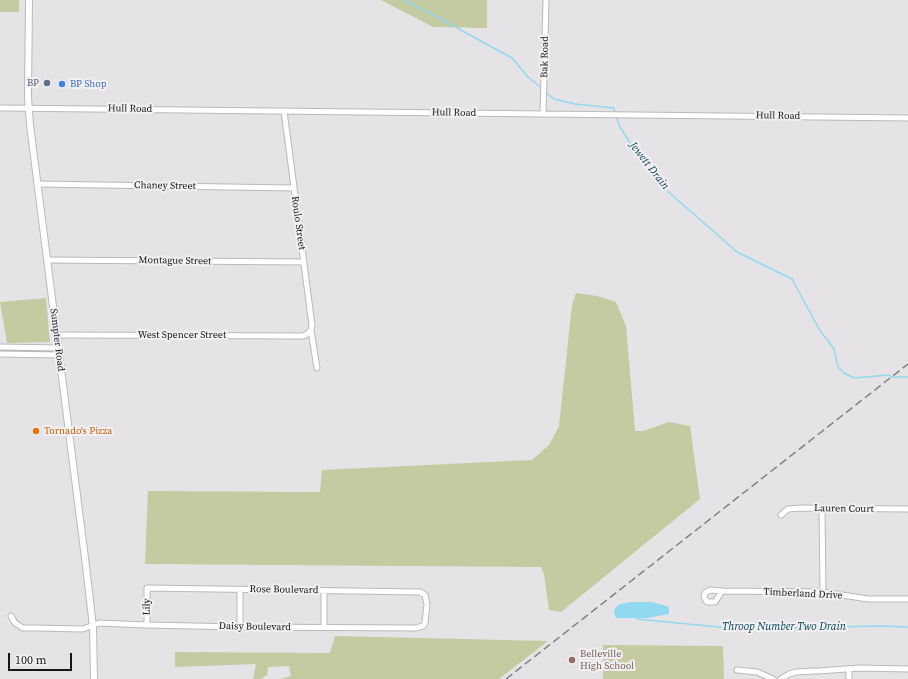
<!DOCTYPE html>
<html>
<head>
<meta charset="utf-8">
<style>
  body { margin:0 }
  #map { position:relative; width:908px; height:679px; overflow:hidden; background:#e6e3e7; font-family:"Source Serif 4",serif }
  canvas { display:block }
  .scale { position:absolute; left:8px; top:653px; width:64px; height:18px; box-sizing:border-box; border:2px solid #161516; border-top:0; padding-left:5px; font-size:12px; line-height:14px; white-space:nowrap; color:#161516; -webkit-text-stroke:3px #f3f0f4; paint-order:stroke }
</style>
</head>
<body>
<div id="map">
<canvas width="908" height="679"></canvas>
<div class="scale">100 m</div>
</div>
<script>
const c = document.querySelector('canvas').getContext('2d');
c.lineJoin = 'round';
function fill(path, color) {
  c.fillStyle = color;
  c.fill(path, 'evenodd');
}
function shape(rows) {
  const path = new Path2D();
  for (const r of rows) {
    path.moveTo(r[0], r[1]);
    for (let i = 2; i < r.length; i += 2) path.lineTo(r[i], r[i + 1]);
  }
  return path;
}
function trace(path, color, width, dash) {
  c.strokeStyle = color;
  c.lineWidth = width;
  c.lineCap = dash ? 'butt' : 'round';
  c.setLineDash(dash || []);
  c.stroke(path);
}
function write(font, color, halo, rows, align = 'center') {
  c.font = font + ' "Source Serif 4",serif';
  c.lineWidth = 4;
  c.setLineDash([]);
  c.textBaseline = 'middle';
  c.strokeStyle = halo;
  c.fillStyle = color;
  for (const [text, x, y, turn = 0] of rows) {
    c.save();
    c.translate(x, y);
    c.rotate((+turn || 0) * Math.PI / 180);
    c.textAlign = isNaN(turn) ? turn : align;
    if (halo) c.strokeText(text, 0, 0);
    c.fillText(text, 0, 0);
    c.restore();
  }
}
fill(shape([
  [0,0,19,0,19,12,0,12],
  [381,0,487,0,487,28,433,27],
  [576,293,597,296,616,302,626,326,635,431,643,431,669,422,690,426,700,499,561,612,549,610,544,574,541,567,145,564,148,491,320,492,322,470,532,460,549,445,559,426,572,305],
  [46,298,50,342,7,343,0,302],
  [335,636,548,641,499,679,281,679,291,676,289,666,268,667,267,675,261,679,253,679,256,664,175,667,175,652,330,653],
  [603,645,723,646,724,679,603,679]
]), '#c4cba0');
fill(shape([
  [631,602,651,602,663,605,669,607,669,614,647,618,616,618,614,613,615,608,620,604]
]), '#91d9f1');
trace(shape([
  [403,0,428,12,512,58,528,77,542,88],
  [544,91,554,99,575,104,614,108,615,113],
  [616,117,620,127,637,154,664,188,737,252,792,279,819,329,834,349,838,367,844,373,854,378,889,375,891,377,908,377],
  [637,619,739,629,880,626,908,627]
]), '#91d9f1', 1.5);
const minor = shape([
  [0,108,908,118],
  [543,114,546,0],
  [38,184,293,188],
  [47,260,303,262],
  [311,330,317,368],
  [56,335,302,336,306,335,311,330,312,325,284,111],
  [0,347,58,348],
  [0,354,59,355],
  [822,508,823,592],
  [781,515,788,509,801,508,908,509],
  [240,589,240,627],
  [324,591,324,627],
  [722,591,715,602,707,602,704,597,705,593,710,590,722,591,823,592,868,599,908,599],
  [11,616,15,623,23,628,35,628,83,629,99,623,147,625,240,627,416,628,423,626,425,623,427,604,425,595,420,592,147,588,147,625],
  [737,670,757,672,773,679],
  [849,670,849,679],
  [818,671,860,668,908,669],
  [781,679,789,674,796,672,815,671]
]);
const tertiary = shape([
  [29,0,28,97,30,125,86,566,93,627,94,679]
]);
trace(minor, '#bbb8bb', 7);
trace(tertiary, '#bbb8bb', 8);
trace(minor, '#fff', 5);
trace(tertiary, '#fff', 6);
trace(shape([
  [506,679,908,364]
]), '#838184', 1.5, [8, 4]);
for (const [x, y, r, color] of [
  [47,83,4,"#5c6f8a"],
  [62,84,4,"#3f7fe0"],
  [36,431,4,"#e8710a"],
  [572,660,4,"#8d6e63"]
]) {
  const dot = new Path2D();
  dot.arc(x, y, r, 0, 2 * Math.PI);
  c.fillStyle = color;
  c.fill(dot);
  trace(dot, '#f3f0f4', 1.5);
}
write('10px', '#161516', '#f3f0f4', [
  ["Bak Road",545,57,-89],
  ["Hull Road",130,109,1],
  ["Hull Road",454,113,1],
  ["Hull Road",778,116,1],
  ["Chaney Street",165,186,1],
  ["Roulo Street",298,223,82],
  ["Montague Street",175,261,1],
  ["West Spencer Street",182,335],
  ["Sumpter Road",57,340,83],
  ["Lauren Court",844,509,1],
  ["Rose Boulevard",284,590,1],
  ["Timberland Drive",803,594,3],
  ["Lily",147,607,-89],
  ["Daisy Boulevard",255,627,1]
]);
write('10px', '#4e5e75', '#f3f0f4', [
  ["BP",39,83]
], 'right');
write('10px', '#366cbe', '#f3f0f4', [
  ["BP Shop",70,84]
], 'left');
write('10px', '#c56008', '#f3f0f4', [
  ["Tornado's Pizza",44,431]
], 'left');
write('10px', '#785e54', '#f3f0f4', [
  ["Belleville",580,654],
  ["High School",580,666]
], 'left');
write('italic 11px', '#024456', '#f3f0f4', [
  ["Jewett Drain",649,166,52],
  ["Throop Number Two Drain",784,627]
]);
</script>
</body>
</html>
